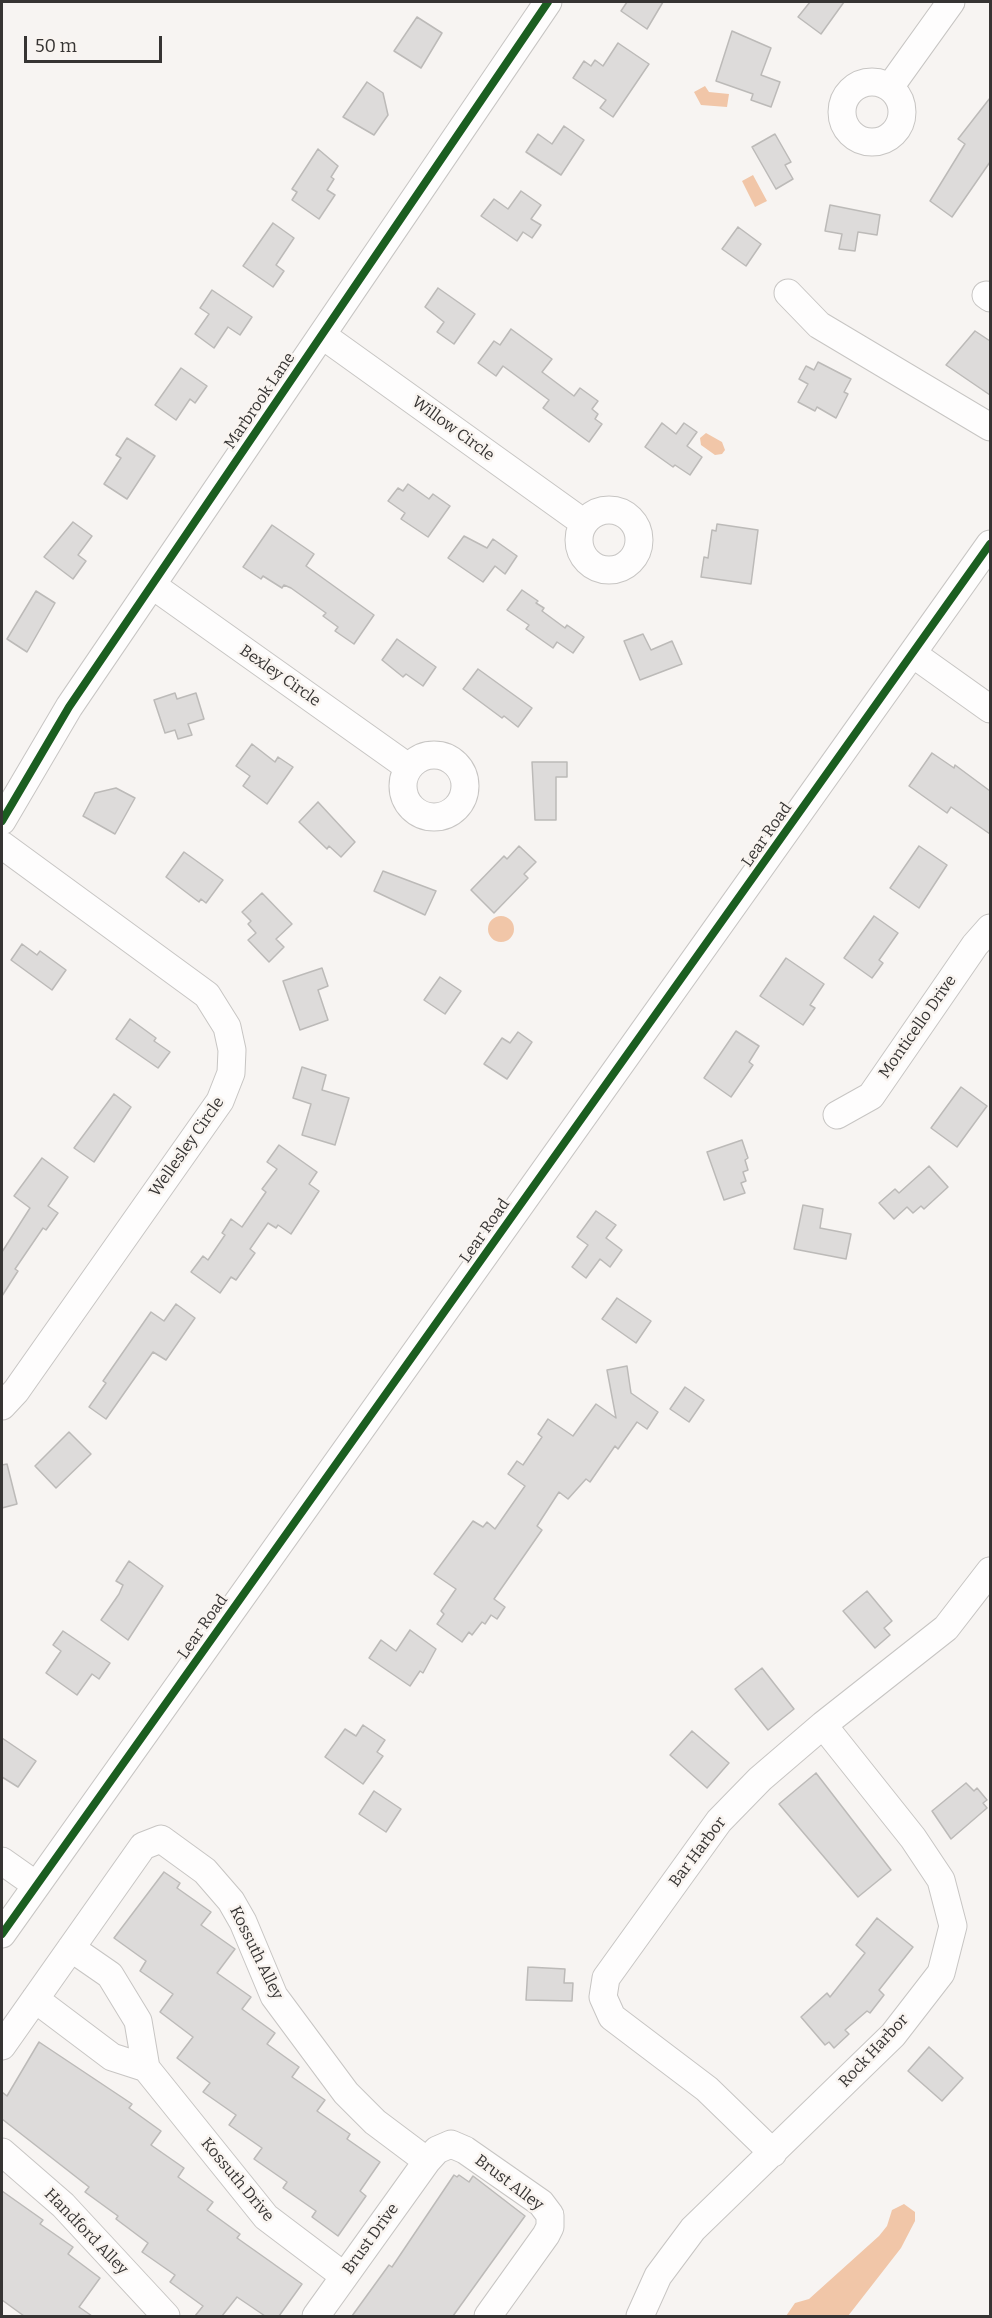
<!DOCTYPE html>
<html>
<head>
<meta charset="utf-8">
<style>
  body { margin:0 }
  #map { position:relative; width:992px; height:2318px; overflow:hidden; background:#f7f4f2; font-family:Bitter,serif }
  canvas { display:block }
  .frame { position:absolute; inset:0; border:3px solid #363433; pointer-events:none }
  .scale { position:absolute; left:24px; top:36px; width:138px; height:27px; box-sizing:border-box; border:3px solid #363433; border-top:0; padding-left:8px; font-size:18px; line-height:21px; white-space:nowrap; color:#363433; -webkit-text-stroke:4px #f9f4f0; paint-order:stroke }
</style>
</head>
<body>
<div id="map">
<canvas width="992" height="2318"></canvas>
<div class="frame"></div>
<div class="scale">50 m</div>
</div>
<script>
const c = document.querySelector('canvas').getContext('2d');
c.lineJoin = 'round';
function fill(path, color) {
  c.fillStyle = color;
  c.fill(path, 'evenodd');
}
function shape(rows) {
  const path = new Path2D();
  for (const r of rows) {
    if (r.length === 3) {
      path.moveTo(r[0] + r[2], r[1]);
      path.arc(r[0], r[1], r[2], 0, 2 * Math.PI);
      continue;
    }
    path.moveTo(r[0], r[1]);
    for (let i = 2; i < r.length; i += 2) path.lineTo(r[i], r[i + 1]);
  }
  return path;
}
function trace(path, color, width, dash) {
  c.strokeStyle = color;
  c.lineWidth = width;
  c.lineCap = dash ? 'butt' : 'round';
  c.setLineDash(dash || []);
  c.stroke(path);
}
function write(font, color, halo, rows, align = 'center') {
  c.font = font + ' Bitter,serif';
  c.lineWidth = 5;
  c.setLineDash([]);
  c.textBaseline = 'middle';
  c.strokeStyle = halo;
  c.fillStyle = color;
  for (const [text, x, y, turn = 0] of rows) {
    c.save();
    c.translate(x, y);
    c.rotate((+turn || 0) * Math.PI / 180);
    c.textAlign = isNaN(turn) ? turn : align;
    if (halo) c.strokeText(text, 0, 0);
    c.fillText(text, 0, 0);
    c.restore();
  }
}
fill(shape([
  [705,86,709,92,729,94,727,107,701,105,694,92],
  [753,175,767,201,755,207,742,181],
  [706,433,722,442,725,450,722,454,715,455,701,445,700,438],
  [501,929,13],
  [904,2204,915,2212,915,2221,901,2248,848,2316,786,2316,795,2303,809,2299,879,2236,887,2226,892,2210]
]), '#f1c6a8');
const building = shape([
  [627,2,663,2,647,29,621,11,627,2],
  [810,2,844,2,821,34,798,17,810,2],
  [417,17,442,33,421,68,394,51,417,17],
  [732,31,771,48,761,75,780,82,771,107,751,100,753,94,716,81,732,31],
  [618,43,649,64,613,117,600,108,606,100,573,78,584,61,591,66,595,60,603,66,618,43],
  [367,82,383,93,388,115,374,135,343,117,367,82],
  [990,98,990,162,952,217,930,201,965,144,958,139,990,98],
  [564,126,584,140,561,175,526,152,538,134,552,144,564,126],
  [775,134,791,162,785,165,793,179,776,189,752,147,775,134],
  [318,149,338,166,331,177,334,179,327,190,335,195,319,219,292,200,297,192,292,189,318,149],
  [521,191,541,205,531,219,541,225,532,238,523,232,517,241,481,216,494,199,508,209,521,191],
  [830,205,880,215,877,235,858,232,855,251,839,249,842,234,825,231,830,205],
  [273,223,294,238,276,265,284,271,273,287,243,266,273,223],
  [738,227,761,244,746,266,722,249,738,227],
  [438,288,475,314,454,344,437,332,444,322,425,307,438,288],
  [212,290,252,317,240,335,228,327,214,348,195,334,209,314,200,308,212,290],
  [511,329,552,359,542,372,574,396,580,388,598,401,592,409,598,414,595,419,602,424,589,442,543,408,549,400,503,366,496,376,478,363,494,341,500,345,511,329],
  [975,331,990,341,990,395,946,365,975,331],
  [818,362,851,379,844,392,848,394,836,418,817,407,815,411,798,402,808,384,799,379,806,366,814,370,818,362],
  [181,368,207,386,195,403,190,399,176,420,155,405,181,368],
  [662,423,676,434,684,423,697,432,687,446,702,457,690,475,675,465,673,467,645,447,662,423],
  [127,438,155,456,127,499,104,484,121,458,116,455,127,438],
  [408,484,429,499,433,494,450,506,428,537,401,519,405,513,388,501,398,488,403,491,408,484],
  [73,522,92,536,78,555,86,561,73,579,44,557,73,522],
  [717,524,758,530,751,584,701,577,704,557,708,558,712,530,716,531,717,524],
  [272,525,314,554,306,566,374,615,354,644,335,631,338,627,323,616,326,613,291,588,284,585,282,588,263,576,261,579,243,567,272,525],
  [464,536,487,548,493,539,517,556,505,574,495,566,483,582,448,558,464,536],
  [522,590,538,601,536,603,544,608,542,611,565,628,567,625,584,637,573,653,557,642,553,648,526,629,529,625,507,610,522,590],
  [36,591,55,603,27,652,7,639,36,591],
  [643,634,651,650,672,641,682,664,640,680,624,641,643,634],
  [397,639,436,667,423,686,406,674,403,677,382,660,397,639],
  [478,669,532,708,518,727,504,716,502,718,463,689,478,669],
  [175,693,177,699,196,693,204,719,188,724,192,735,178,739,175,730,165,733,154,700,175,693],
  [252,744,275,762,278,757,293,767,267,804,243,786,250,776,236,766,252,744],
  [932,753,954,768,955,765,990,791,990,834,951,807,947,813,909,786,932,753],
  [532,762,567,762,567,777,556,777,556,820,535,820,532,762],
  [116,788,135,798,115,834,83,816,95,793,116,788],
  [318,802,355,842,341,857,329,846,327,849,299,822,318,802],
  [519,846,536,862,524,874,528,878,494,913,471,890,504,856,507,859,519,846],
  [919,846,947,865,919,908,890,888,919,846],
  [184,852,223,880,206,903,201,899,199,902,166,877,184,852],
  [383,871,436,891,425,915,374,891,383,871],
  [262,893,292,924,276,939,284,947,269,962,248,940,256,933,248,924,251,921,242,912,262,893],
  [874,916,898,933,879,960,883,963,872,978,844,958,874,916],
  [22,944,37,955,40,951,66,970,52,990,11,960,22,944],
  [786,958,824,984,810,1005,815,1008,803,1025,760,996,786,958],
  [322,968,328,986,318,990,328,1020,300,1030,283,981,322,968],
  [440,977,461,991,445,1014,424,1000,440,977],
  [130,1019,156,1038,154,1041,170,1052,158,1068,116,1039,130,1019],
  [736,1031,759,1046,749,1062,753,1065,731,1097,704,1078,736,1031],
  [518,1032,532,1042,507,1079,484,1064,502,1038,510,1043,518,1032],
  [302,1067,326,1075,322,1090,349,1098,335,1145,302,1135,311,1104,293,1098,302,1067],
  [961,1087,987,1106,957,1147,931,1128,961,1087],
  [114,1094,131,1107,94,1162,74,1148,114,1094],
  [742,1140,748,1158,745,1160,748,1170,743,1172,746,1181,741,1183,745,1193,724,1200,707,1152,742,1140],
  [279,1145,317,1172,309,1184,319,1191,291,1234,278,1225,276,1228,268,1223,250,1249,255,1253,236,1280,231,1277,220,1293,191,1272,203,1256,208,1260,225,1235,222,1233,231,1219,242,1227,266,1192,262,1189,277,1169,267,1162,279,1145],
  [42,1158,68,1177,48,1206,58,1213,46,1230,43,1228,15,1269,18,1271,2,1296,2,1252,30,1208,14,1196,42,1158],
  [929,1166,948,1187,924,1209,921,1206,913,1213,907,1207,894,1219,879,1203,895,1189,899,1193,929,1166],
  [803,1205,823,1209,820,1228,851,1234,846,1259,794,1249,803,1205],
  [596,1211,616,1225,606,1238,622,1250,610,1267,600,1259,586,1278,572,1267,588,1245,577,1237,596,1211],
  [617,1298,651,1321,636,1343,602,1319,617,1298],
  [176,1304,195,1318,166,1360,153,1352,106,1419,89,1407,106,1383,103,1381,151,1312,164,1321,176,1304],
  [627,1366,631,1393,658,1412,647,1429,637,1422,618,1449,615,1446,590,1482,586,1479,568,1499,559,1492,537,1526,542,1530,494,1599,505,1607,497,1619,491,1615,485,1624,482,1622,472,1635,469,1632,462,1642,437,1624,444,1614,441,1611,456,1589,434,1574,473,1521,483,1527,487,1522,495,1529,525,1486,508,1474,517,1461,523,1465,542,1437,538,1434,548,1419,573,1436,596,1404,616,1418,607,1370,627,1366],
  [685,1387,704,1400,689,1422,670,1409,685,1387],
  [69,1432,91,1454,56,1488,35,1466,69,1432],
  [7,1464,17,1504,2,1508,2,1465,7,1464],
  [129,1561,163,1586,128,1640,101,1620,119,1594,123,1585,116,1581,129,1561],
  [867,1591,892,1621,884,1628,890,1635,875,1648,843,1611,867,1591],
  [410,1630,436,1649,423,1673,420,1671,410,1686,369,1658,381,1640,396,1651,410,1630],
  [63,1631,110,1663,99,1679,92,1674,77,1695,46,1673,61,1651,53,1645,63,1631],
  [762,1668,794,1709,768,1730,735,1689,762,1668],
  [363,1725,385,1740,377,1752,383,1756,363,1784,325,1757,345,1729,356,1736,363,1725],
  [692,1731,729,1763,707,1788,670,1755,692,1731],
  [2,1738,36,1761,18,1787,2,1777,2,1738],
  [816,1773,891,1870,858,1897,779,1804,816,1773],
  [966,1783,974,1791,977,1788,987,1800,983,1803,987,1808,951,1839,932,1811,966,1783],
  [374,1791,401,1809,386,1832,359,1814,374,1791],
  [164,1872,180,1883,177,1888,211,1912,201,1925,235,1949,217,1973,251,1997,242,2009,275,2033,267,2044,299,2067,292,2077,325,2100,317,2111,350,2134,347,2139,380,2162,360,2191,366,2196,338,2236,312,2217,316,2211,283,2188,287,2182,254,2159,262,2148,229,2125,236,2115,203,2092,210,2083,177,2058,193,2037,160,2012,173,1994,140,1971,146,1961,114,1938,164,1872],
  [877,1918,913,1947,879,1990,884,1995,870,2013,867,2011,845,2030,849,2034,834,2048,829,2042,825,2045,801,2017,827,1993,830,1997,865,1953,856,1945,877,1918],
  [528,1967,565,1969,564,1983,573,1983,572,2001,526,2000,528,1967],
  [39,2042,132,2104,129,2108,161,2131,151,2145,184,2168,178,2177,213,2202,207,2210,240,2234,237,2238,302,2284,279,2316,265,2316,237,2297,222,2316,195,2316,203,2306,170,2282,175,2275,142,2252,148,2243,116,2219,118,2216,85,2192,89,2187,2,2119,2,2092,7,2096,39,2042],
  [929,2047,963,2078,942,2101,908,2071,929,2047],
  [454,2175,457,2177,459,2175,469,2182,473,2176,525,2216,453,2316,352,2316,389,2265,392,2267,454,2175],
  [2,2191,43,2220,40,2224,73,2247,68,2254,100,2278,79,2307,92,2316,24,2316,2,2300,2,2191]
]);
fill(building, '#dddbda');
trace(building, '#bcbab8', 1.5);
const minor = shape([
  [872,112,30],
  [890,87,951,2],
  [788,293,819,325,990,427],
  [986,295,990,298],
  [322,335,584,523],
  [609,540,30],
  [152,585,408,767],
  [913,654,990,709],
  [434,786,31],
  [2,821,69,707,548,2],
  [2,845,207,995,227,1027,232,1050,231,1073,220,1101,16,1391,2,1406],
  [837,1115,871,1096,975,945,990,928],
  [2,1861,36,1885],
  [2,1934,990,544],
  [71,1948,110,1975,138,2021,146,2068],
  [35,1999,112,2057,146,2068,266,2217,344,2276],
  [2,2046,143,1846,161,1839,205,1871,231,1901,243,1922,274,1996,346,2093,375,2122,427,2161],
  [2,2152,63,2205,166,2316],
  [773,2153,707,2089,612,2017,603,1997,606,1978,719,1821,760,1779,823,1725,946,1628,990,1571],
  [316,2316,427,2161,437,2150,451,2144,465,2150,541,2203,550,2215,550,2227,546,2235,488,2316],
  [640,2316,658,2276,693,2229,893,2035,941,1973,953,1926,941,1880,913,1838,823,1725]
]);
trace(minor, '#c7c5c3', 29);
trace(minor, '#fefdfd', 27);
trace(shape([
  [2,821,69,707,548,2],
  [2,1934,990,544]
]), '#1b5e20', 8);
write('16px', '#363433', '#f9f4f0', [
  ["Marbrook Lane",260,401,-56],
  ["Willow Circle",453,429,36],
  ["Bexley Circle",280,676,35],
  ["Lear Road",767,835,-55],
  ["Monticello Drive",918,1027,-55],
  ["Wellesley Circle",187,1147,-55],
  ["Lear Road",485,1231,-55],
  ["Lear Road",203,1627,-55],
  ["Bar Harbor",698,1852,-53],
  ["Kossuth Alley",256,1953,64],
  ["Rock Harbor",874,2051,-47],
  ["Kossuth Drive",237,2180,50],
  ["Brust Alley",509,2183,37],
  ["Handford Alley",86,2232,46],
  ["Brust Drive",371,2239,-54]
]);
</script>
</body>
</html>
